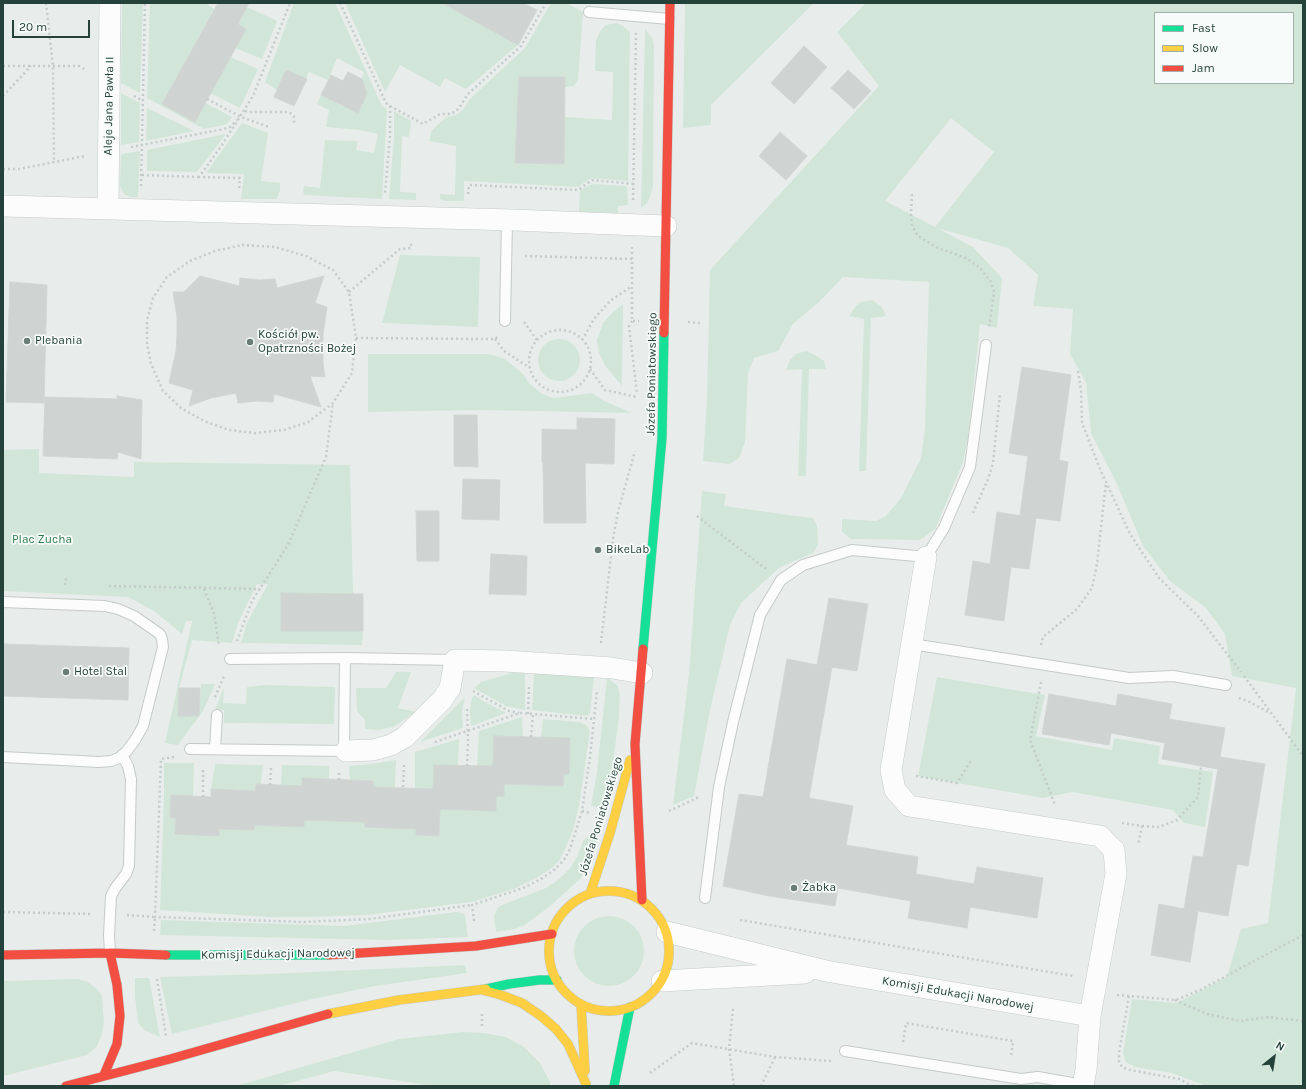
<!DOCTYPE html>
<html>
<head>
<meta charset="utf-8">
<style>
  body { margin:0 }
  #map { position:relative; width:1306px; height:1089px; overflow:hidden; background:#e8edeb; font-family:Karla,sans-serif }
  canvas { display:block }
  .frame { position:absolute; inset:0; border:4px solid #24423a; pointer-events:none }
  .legend { position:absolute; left:1154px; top:12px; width:140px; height:72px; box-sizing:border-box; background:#f7fbf9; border:1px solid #a3b1ad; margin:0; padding:5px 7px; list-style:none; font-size:12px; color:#24423a }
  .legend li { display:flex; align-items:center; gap:8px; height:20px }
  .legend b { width:20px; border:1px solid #a3b1ad }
  .north { position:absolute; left:1254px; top:1037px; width:40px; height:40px; -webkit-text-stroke:3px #f7fbf9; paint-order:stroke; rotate:30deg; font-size:11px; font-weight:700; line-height:16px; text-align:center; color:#24423a }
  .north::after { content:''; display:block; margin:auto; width:14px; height:18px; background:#24423a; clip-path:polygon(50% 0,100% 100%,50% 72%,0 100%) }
  .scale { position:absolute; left:12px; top:20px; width:78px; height:18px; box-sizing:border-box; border:2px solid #24423a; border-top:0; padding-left:5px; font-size:12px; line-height:14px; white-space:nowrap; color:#24423a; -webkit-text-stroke:3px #f7fbf9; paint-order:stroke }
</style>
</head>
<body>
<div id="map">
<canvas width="1306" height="1089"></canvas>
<div class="frame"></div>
<ul class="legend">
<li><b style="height:5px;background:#16e098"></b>Fast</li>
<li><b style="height:5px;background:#ffcf43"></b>Slow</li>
<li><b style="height:5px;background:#f24e42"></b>Jam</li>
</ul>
<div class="north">N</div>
<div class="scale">20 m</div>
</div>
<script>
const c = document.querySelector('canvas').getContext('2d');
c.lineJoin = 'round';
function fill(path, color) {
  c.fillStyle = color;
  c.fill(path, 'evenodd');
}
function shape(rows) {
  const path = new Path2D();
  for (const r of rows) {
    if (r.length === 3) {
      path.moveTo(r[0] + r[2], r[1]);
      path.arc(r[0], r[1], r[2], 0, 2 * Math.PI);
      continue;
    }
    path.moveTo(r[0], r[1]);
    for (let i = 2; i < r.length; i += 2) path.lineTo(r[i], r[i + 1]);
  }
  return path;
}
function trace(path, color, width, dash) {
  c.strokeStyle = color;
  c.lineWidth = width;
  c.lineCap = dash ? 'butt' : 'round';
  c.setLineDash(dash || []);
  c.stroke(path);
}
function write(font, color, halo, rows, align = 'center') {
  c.font = font + ' Karla,sans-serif';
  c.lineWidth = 3.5;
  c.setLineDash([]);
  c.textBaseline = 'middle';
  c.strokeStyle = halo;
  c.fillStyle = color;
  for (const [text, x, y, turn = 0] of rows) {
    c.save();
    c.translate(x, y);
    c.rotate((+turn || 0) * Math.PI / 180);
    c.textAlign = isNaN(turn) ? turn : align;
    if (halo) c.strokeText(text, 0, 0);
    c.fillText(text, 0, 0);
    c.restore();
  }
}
fill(shape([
  [122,3,143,3,140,93,121,83],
  [150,3,205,3,214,9,162,104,195,122,205,103,232,117,228,123,224,125,204,129,147,98],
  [294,3,335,3,382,106,387,109,382,199,304,195,303,191,304,186,320,188,325,140,358,141,356,150,374,153,378,134,360,130,326,127,329,110,317,104,321,95,358,113,367,94,362,79,364,72,337,58,328,80,309,72,306,79,287,70,277,90,265,82],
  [345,3,442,3,518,45,466,89,445,78,440,87,400,65,385,92],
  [551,3,567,3,583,12,578,80,574,86,565,87,565,77,519,77,515,163,564,164,565,117,612,120,613,72,595,71,596,40,601,30,606,25,616,23,623,26,630,32,628,181,591,178,578,187,464,181,464,201,445,201,440,199,440,194,455,195,456,146,429,141,431,132,437,125,447,117,456,115,462,111,471,98,525,48],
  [685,3,814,3,711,105,711,125,683,128],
  [866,3,1303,3,1303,1086,1206,1086,1172,1073,1135,1067,1126,1062,1123,1053,1132,999,1177,1003,1227,977,1241,929,1268,923,1296,688,1232,676,1225,634,1206,608,1170,581,1143,546,1117,484,1091,433,1086,382,1070,354,1073,309,1033,306,1038,275,1008,248,937,228,973,247,1002,278,997,328,980,324,968,437,963,462,935,529,920,540,851,539,842,532,842,519,876,521,886,516,901,498,921,458,925,428,929,282,843,277,820,301,793,324,778,351,754,358,748,373,745,442,739,458,730,464,703,461,707,399,710,270,879,86,837,32],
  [1155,13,1293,13,1293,83,1155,83],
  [951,118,994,152,935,227,885,201],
  [247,7,277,21,262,59,235,48,246,29,238,24],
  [645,29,652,38,654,45,653,186,650,197,647,203,641,208],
  [230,57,258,69,240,108,210,93],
  [121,93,140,103,139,142,121,145],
  [147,108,194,131,146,141],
  [394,111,411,121,409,137,402,136,400,192,416,193,416,200,389,199,394,137],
  [242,123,268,133,261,181,280,183,280,190,277,199,241,199,244,174,206,173],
  [226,134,197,172,147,171,147,150],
  [140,151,138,197,130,197,124,194,120,186,121,154],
  [592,184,627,186,628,205,618,206,618,213,579,212,580,190],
  [400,255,480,257,478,327,382,323],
  [872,300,882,307,886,316,871,318,866,471,859,471,864,319,849,316,856,306,861,302],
  [623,304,622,386,606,367,599,353,597,340,603,323,614,311],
  [559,360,21],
  [806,351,815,355,824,361,826,369,809,369,806,476,798,476,802,369,786,370,790,360,796,354],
  [368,354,489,354,505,359,523,374,529,383,542,394,553,398,592,393,604,401,632,413,479,410,368,412],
  [39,449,39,473,134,477,134,462,350,465,353,594,281,593,281,630,363,631,362,645,241,643,247,623,268,584,257,584,238,623,232,643,192,640,179,688,178,716,199,716,201,684,215,684,203,711,178,745,165,743,192,621,186,621,182,634,154,611,128,597,3,591,3,450],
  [702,491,726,494,724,506,796,516,813,518,817,526,818,545,813,553,780,567,741,603,730,625,710,710,694,796,673,805,689,674],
  [396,672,411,672,398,708,416,712,393,727,378,730,365,729,365,720,357,711,356,688,386,688],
  [512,673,525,673,525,710,506,706,474,688,481,682],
  [534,673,594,676,590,714,586,716,532,710],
  [937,677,1045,695,1036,736,1112,750,1114,738,1160,746,1158,764,1213,772,1205,827,1184,823,1173,810,1072,792,1043,798,918,776],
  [607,678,617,685,620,694,619,716,607,809,591,806,597,772],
  [265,685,335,687,334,724,224,723,224,710,215,709,224,688,223,703,246,704,247,687],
  [474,695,483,701,506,713,471,726,470,710,472,698],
  [465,697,462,711,463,728,420,742],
  [522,717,523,737,494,736,493,767,477,766,479,731],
  [543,719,579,722,586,725,590,731,580,800,574,827,566,847,560,859,554,866,543,874,516,888,472,902,366,915,308,917,269,917,160,910,164,796,164,763,194,763,193,797,170,818,176,818,175,833,219,836,219,829,254,830,255,825,304,827,304,820,365,822,416,829,416,835,439,836,440,809,495,811,496,796,504,784,563,786,564,774,569,774,570,739,541,738],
  [459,739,458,765,434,765,433,794,415,794,415,752],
  [396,760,395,787,374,787,373,781,350,780,349,766,372,764],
  [215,764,263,765,261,785,256,784,255,791,211,789],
  [282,765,329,766,329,779,302,778,302,786,281,785],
  [590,835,599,837,588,868,580,879,549,907,525,925,514,929,496,932,494,916,497,909,500,906,546,888,558,880,570,868,577,857,583,841],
  [456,912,462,913,465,915,468,937,388,940,160,935,161,920,344,926],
  [609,951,35],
  [465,965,467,973,375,986,308,1000,172,1034,160,977,269,974],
  [135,978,149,978,160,1037,144,1030,138,1023,135,996],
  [77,979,86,981,96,988,102,996,104,1023,102,1034,97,1046,87,1055,3,1076,3,981],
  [463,1032,484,1033,506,1037,524,1047,540,1063,550,1082,550,1086,434,1086,334,1071,279,1086,236,1086,399,1039]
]), '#d1e6d8');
const building = shape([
  [218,3,249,3,238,24,246,29,195,122,162,104,218,3],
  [442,3,523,3,537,10,518,45,442,3],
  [804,46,827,67,794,104,771,83,804,46],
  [286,70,307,79,294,106,274,97,286,70],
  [848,70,871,91,854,109,831,88,848,70],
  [348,72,362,79,367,94,358,113,321,95,331,75,343,81,348,72],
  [519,77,565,77,564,164,515,163,519,77],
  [780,132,807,156,786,180,759,156,780,132],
  [200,276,239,286,240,278,259,280,275,279,277,288,324,276,315,303,327,307,323,334,323,363,325,377,310,376,321,407,274,394,273,402,256,401,238,403,236,393,211,398,189,406,193,390,169,383,176,351,177,335,177,316,173,292,184,292,200,276],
  [10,282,47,285,44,403,6,402,10,282],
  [1022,367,1071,375,1059,460,1068,462,1060,521,1036,518,1029,569,1011,567,1004,621,965,615,973,561,990,564,997,512,1022,516,1020,515,1028,456,1009,453,1022,367],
  [117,396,142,400,141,459,118,452,117,459,43,456,45,397,117,399,117,396],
  [454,415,477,415,478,467,454,466,454,415],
  [577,418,615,419,614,464,585,463,586,523,544,523,543,462,542,462,542,429,577,430,577,418],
  [463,479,500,480,499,520,462,519,463,479],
  [416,511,439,511,439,561,417,561,416,511],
  [491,554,527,556,526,595,489,594,491,554],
  [281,593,363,594,363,631,281,631,281,593],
  [829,598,868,604,857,671,825,666,832,667,809,798,853,806,846,845,918,857,916,874,974,884,977,867,1043,878,1037,918,970,907,967,928,908,918,911,901,838,888,835,906,769,896,723,886,739,794,763,797,787,659,817,665,829,598],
  [3,644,129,648,128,700,3,696,3,644],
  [179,688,200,688,199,716,178,716,179,688],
  [1049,694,1116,706,1118,694,1172,704,1169,719,1225,728,1218,769,1162,759,1165,743,1111,733,1109,745,1042,734,1049,694],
  [494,736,570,738,569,774,564,774,563,786,504,784,504,796,496,796,496,811,440,809,439,836,416,835,416,829,365,827,365,822,304,820,304,827,255,825,254,830,219,829,219,836,175,834,176,818,170,818,171,795,211,797,211,789,255,791,256,784,302,786,302,778,373,781,374,787,433,789,434,765,493,766,494,736],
  [1220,757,1265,764,1248,866,1237,864,1228,916,1198,911,1190,962,1151,955,1159,904,1184,909,1193,856,1203,857,1220,757]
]);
fill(building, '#cfd4d2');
trace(building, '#d1d6d4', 1);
const lane = shape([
  [589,12,669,19],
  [505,321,507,220],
  [3,602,105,606,118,609,134,616,160,634,162,639,163,647,143,726,135,740,127,751,119,758,111,761,99,762,3,757],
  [912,644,1129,678,1173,676,1226,685],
  [230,659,345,658,455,660],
  [190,749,346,751],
  [215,749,217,715],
  [344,751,345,658],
  [705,898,719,787,733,722,760,615,781,580,803,565,852,550,926,557,944,528,970,467,986,345],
  [110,953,109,935,111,896,116,887,126,874,129,866,131,779,128,766,122,755],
  [845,1051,1021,1079,1038,1077,1083,1085]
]);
const street = shape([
  [3,206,513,220,666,226],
  [108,209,110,3],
  [926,557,891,770,895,790,909,806,1100,836,1114,850,1116,874,1090,1016,1086,1070,1083,1085,1084,1086],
  [346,751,373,750,391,745,405,737,442,700,450,688,455,660,505,661,612,668,642,673],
  [667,932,826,971,1090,1016],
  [662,981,805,973]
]);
const fast = shape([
  [643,649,662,438,664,333],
  [166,955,328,955],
  [486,989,509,984,539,980,557,980],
  [614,1086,630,1007]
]);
const slow = shape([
  [609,951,60],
  [590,894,610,833,630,760],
  [482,990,501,995,522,1003,541,1016,556,1029,568,1044,586,1084],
  [581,1004,585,1071],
  [328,1014,399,1000,486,989]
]);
const jam = shape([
  [664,333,670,3],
  [642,900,635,744,643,649],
  [3,955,110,953,166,955],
  [328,955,476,946,552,934],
  [104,1075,117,1044,120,1016,117,985,110,953],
  [66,1086,170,1059,328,1014]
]);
trace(lane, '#c5cac8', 12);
trace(street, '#c5cac8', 22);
trace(fast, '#c3cbc8', 10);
trace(slow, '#c3cbc8', 10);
trace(jam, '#c3cbc8', 10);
trace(shape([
  [46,3,53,66,54,162],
  [340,3,386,103,390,106,390,136,385,193],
  [3,66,79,66,86,70],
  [3,96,31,66],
  [134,96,143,101],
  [207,99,241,117,269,127],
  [390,106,423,124,440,114,448,114,455,112,459,108,468,94,521,46,546,3],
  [245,111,249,112,289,112,292,114,294,117,294,123],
  [131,147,224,129,230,127,237,120],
  [3,169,19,169,85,156],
  [142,175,199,177],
  [141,186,145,3],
  [239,188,240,178,199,177,222,145,253,96,290,3],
  [468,194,469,185,578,190,592,180,634,184],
  [912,194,911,215,912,226,918,236,938,248,966,258,980,268,991,282,994,292,989,328],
  [633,200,636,33],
  [242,245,275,247,306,256,333,270,349,292,356,338,352,373,333,403,308,422,284,430,255,433,229,430,204,421,181,408,163,391,151,364,147,343,147,320,153,298,167,277,190,261,215,251,242,245],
  [632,247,632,321,639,321],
  [525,256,632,259],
  [349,292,400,249,411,248,411,241],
  [632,321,629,326,637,394],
  [524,322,537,340],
  [688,322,700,323],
  [560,361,31],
  [356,338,477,339,495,339,497,337],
  [495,339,504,351,530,368],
  [582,340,594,319,610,301,632,286],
  [590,369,605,390,637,397],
  [1078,371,1081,390,1082,423,1100,469,1130,534,1159,578,1198,616,1241,672],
  [973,513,988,479,993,463,1000,394],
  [697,516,766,569],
  [65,585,66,577],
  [109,586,260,589],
  [204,589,214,613,219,646],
  [237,641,252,601,288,545,326,457,333,403],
  [601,643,613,539,618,512,635,451],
  [1041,645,1043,637,1077,609,1092,588,1097,564,1106,482],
  [1244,676,1303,756],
  [1041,682,1030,740,1055,805],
  [473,691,509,711,519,713],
  [215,697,224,676],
  [1239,698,1248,701,1270,713],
  [528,714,529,687],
  [531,737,533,714],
  [435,742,520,713,594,719],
  [174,757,161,759,155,917,304,922,369,919,472,905],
  [467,766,468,742,467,708],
  [339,773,339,780],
  [916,776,957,783,972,759],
  [270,785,271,768],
  [403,787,404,765],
  [203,797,203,768],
  [582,811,591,813],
  [669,811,699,797],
  [1122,823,1142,826,1138,845],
  [1142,826,1159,827,1177,820,1198,797,1201,766],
  [3,912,92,914],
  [127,915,155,917,154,931],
  [740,920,1073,976],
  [474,921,472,905,523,888,541,879,554,870,564,860,570,849,582,811,590,757,597,691],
  [157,979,166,1036],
  [1117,995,1176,1000,1200,990,1303,935],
  [1129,996,1119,1053,1119,1062,1122,1067,1130,1070,1179,1079,1193,1086],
  [1175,1000,1207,1014,1240,1021,1268,1017,1303,1021],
  [733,1009,729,1048,734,1086],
  [482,1014,482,1026],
  [903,1042,906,1023,1013,1041,1011,1058],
  [650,1073,692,1043,775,1057,831,1061],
  [761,1086,775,1057]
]), '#c3ccca', 2.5, [2, 3]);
trace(lane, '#fcfcfc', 10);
trace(street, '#fcfcfc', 21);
trace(fast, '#16e098', 9);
trace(slow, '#ffcf43', 9);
trace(jam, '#f24e42', 9);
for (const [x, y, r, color] of [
  [27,341,4,"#697e78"],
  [250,342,4,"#697e78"],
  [598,550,4,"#697e78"],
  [66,672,4,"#697e78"],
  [794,888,4,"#697e78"]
]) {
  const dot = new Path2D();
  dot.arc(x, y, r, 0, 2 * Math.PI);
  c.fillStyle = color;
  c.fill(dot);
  trace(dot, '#f7fbf9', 1.5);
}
write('12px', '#24423a', '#f7fbf9', [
  ["Aleje Jana Pawła II",109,106,-89],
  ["Józefa Poniatowskiego",652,374,-89],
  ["Józefa Poniatowskiego",601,816,-73],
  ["Komisji Edukacji Narodowej",278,954,-1],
  ["Komisji Edukacji Narodowej",958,994,10]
]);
write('12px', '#24423a', '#f7fbf9', [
  ["Kościół pw.",258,335],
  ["Opatrzności Bożej",258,349],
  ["Plebania",35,341],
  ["BikeLab",606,550],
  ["Hotel Stal",74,672],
  ["Żabka",802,888]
], 'left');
write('12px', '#2d7a4b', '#f7fbf9', [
  ["Plac Zucha",42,540]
]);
</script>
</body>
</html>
